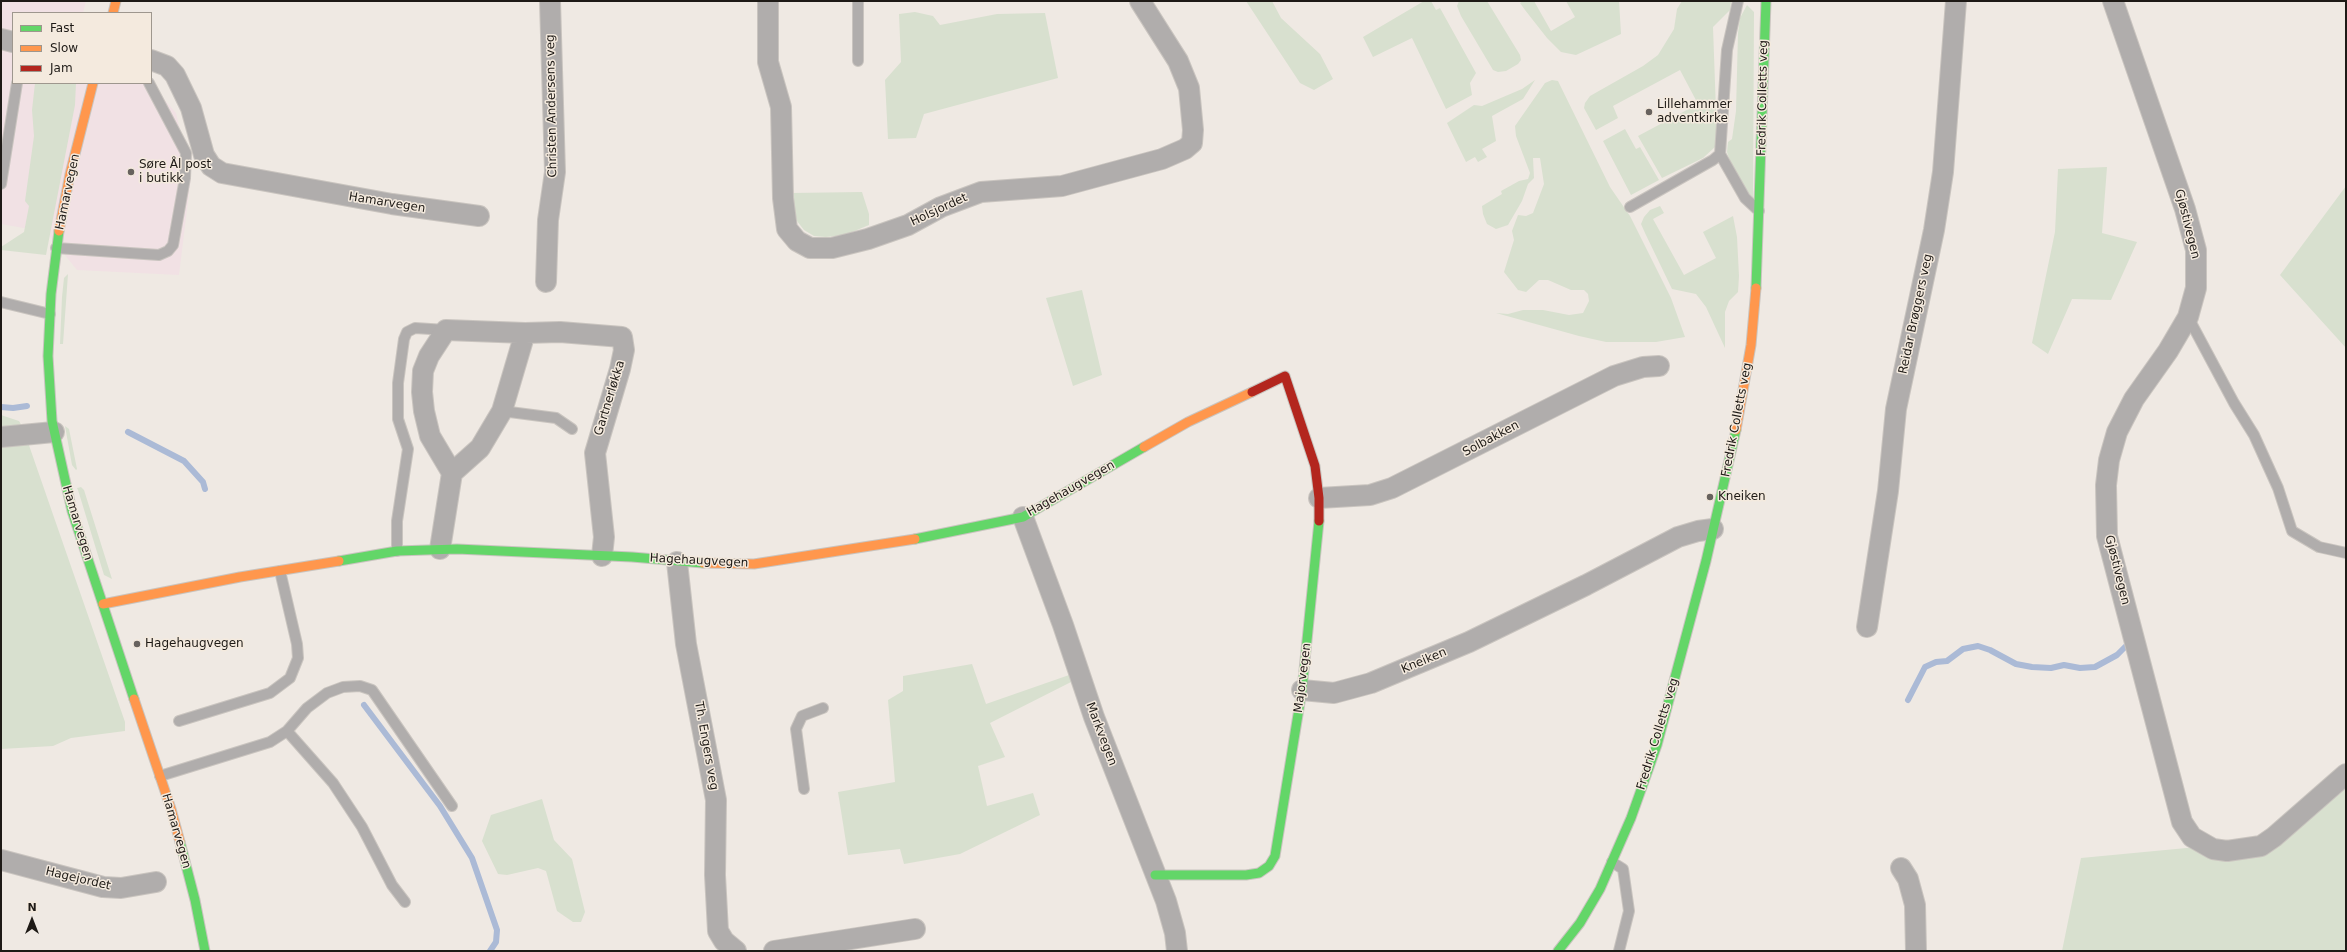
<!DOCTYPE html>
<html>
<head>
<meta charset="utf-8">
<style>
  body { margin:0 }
  #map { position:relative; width:2347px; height:952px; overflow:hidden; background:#efe9e3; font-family:"DejaVu Sans",sans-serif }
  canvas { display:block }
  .frame { position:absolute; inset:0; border:2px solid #1e1a16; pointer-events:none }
  .legend { position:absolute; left:12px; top:12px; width:140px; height:72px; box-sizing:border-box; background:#f4eade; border:1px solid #9e978e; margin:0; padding:5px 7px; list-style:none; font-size:12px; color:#1e1a16 }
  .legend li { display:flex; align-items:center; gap:8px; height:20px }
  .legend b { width:20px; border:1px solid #9e978e }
  .north { position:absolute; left:12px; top:900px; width:40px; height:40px; -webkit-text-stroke:3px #f4eade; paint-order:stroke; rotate:0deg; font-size:11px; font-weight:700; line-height:16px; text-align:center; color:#1e1a16 }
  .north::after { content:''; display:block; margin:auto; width:14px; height:18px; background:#1e1a16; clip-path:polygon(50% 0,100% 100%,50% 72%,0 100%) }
</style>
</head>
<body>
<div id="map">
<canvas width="2347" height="952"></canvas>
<div class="frame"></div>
<ul class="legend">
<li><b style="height:5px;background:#63d668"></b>Fast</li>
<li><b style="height:5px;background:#ff974d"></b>Slow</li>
<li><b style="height:5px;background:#b3261e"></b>Jam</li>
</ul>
<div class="north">N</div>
</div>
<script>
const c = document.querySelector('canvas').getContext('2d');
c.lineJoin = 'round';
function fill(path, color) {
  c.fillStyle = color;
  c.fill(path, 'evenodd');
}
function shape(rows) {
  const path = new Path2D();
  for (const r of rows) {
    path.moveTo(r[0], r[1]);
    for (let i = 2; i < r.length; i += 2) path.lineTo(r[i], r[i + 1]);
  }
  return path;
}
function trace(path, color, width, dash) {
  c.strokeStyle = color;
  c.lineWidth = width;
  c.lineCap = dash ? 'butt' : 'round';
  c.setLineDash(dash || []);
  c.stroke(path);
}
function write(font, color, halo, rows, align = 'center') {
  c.font = font + ' "DejaVu Sans",sans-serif';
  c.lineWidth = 3;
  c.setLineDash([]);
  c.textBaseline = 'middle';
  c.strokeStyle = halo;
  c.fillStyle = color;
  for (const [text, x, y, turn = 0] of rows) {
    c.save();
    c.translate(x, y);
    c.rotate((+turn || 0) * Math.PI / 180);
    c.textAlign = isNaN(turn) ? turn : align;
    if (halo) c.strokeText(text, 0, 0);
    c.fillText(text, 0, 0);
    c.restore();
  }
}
fill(shape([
  [1,1,86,1,83,13,13,13,13,83,150,83,176,113,191,177,179,275,77,270,46,232,1,224]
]), '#f1e1e4');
fill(shape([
  [1246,1,1272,1,1281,18,1320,54,1333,79,1314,90,1300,83],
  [1424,1,1431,1,1436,10,1440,8,1476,73,1470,83,1472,95,1446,109,1412,38,1373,57,1363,37],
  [1459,1,1487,1,1520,55,1521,60,1518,64,1506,71,1498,72,1493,70,1461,16,1457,6],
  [1523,1,1534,1,1551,31,1575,17,1566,1,1619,1,1621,34,1576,55,1561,52,1547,38,1525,10,1520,3],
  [1682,1,1731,2,1730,10,1713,27,1717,139,1715,147,1703,158,1662,178,1638,136,1698,104,1680,70,1613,106,1618,118,1596,130,1584,108,1585,103,1590,96,1643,66,1658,55,1674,29,1677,9],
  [1747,5,1754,12,1753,198,1743,189,1731,164,1727,152,1728,142,1732,139,1736,111,1738,33,1740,18],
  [915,12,933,16,940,25,997,14,1045,13,1058,78,924,114,916,138,888,139,885,80,901,62,899,14],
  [1535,80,1523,99,1492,116,1496,141,1482,149,1487,157,1478,162,1475,157,1466,162,1447,123,1474,105,1482,106,1522,89],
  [1552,80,1558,81,1610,187,1630,216,1671,298,1685,337,1656,342,1606,342,1579,336,1496,313,1508,314,1523,310,1543,310,1569,315,1583,313,1589,301,1588,294,1584,290,1571,290,1548,280,1539,280,1526,292,1518,290,1504,272,1514,240,1512,231,1518,215,1526,216,1533,213,1544,184,1540,158,1533,158,1534,178,1528,184,1522,201,1508,225,1496,229,1487,224,1483,214,1482,206,1502,194,1501,191,1519,181,1528,179,1530,173,1516,136,1515,126,1545,83],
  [35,83,76,83,75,105,46,255,1,250,1,247,24,232,29,206,25,201,34,136,32,110],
  [1625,129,1636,149,1640,147,1659,180,1631,195,1603,141],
  [2107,167,2102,233,2137,242,2111,300,2072,299,2048,354,2032,343,2055,232,2058,169],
  [2346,186,2346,348,2280,275],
  [862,192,869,214,869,225,845,235,826,237,814,236,804,230,797,221,790,193],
  [1660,206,1664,213,1653,219,1684,275,1716,258,1703,232,1733,216,1737,237,1739,276,1738,292,1729,301,1725,312,1725,348,1706,307,1696,294,1672,289,1645,233,1641,224,1644,217,1650,210],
  [68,274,63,344,60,344,62,297,64,278],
  [1082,290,1102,375,1073,386,1046,298],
  [1,415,19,421,23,428,125,722,125,731,71,738,53,746,1,749],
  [65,426,69,429,77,469,76,470,72,465],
  [81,487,84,490,112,579,104,575,78,490,77,488],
  [972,664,986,704,1072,674,1075,680,990,723,1005,757,978,766,987,806,1033,793,1040,815,960,854,904,864,900,849,848,855,838,792,895,782,888,700,903,691,903,676],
  [2346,780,2346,951,2062,951,2081,858,2197,847,2231,858],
  [542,799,554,840,572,859,585,912,581,922,573,922,557,911,546,871,538,868,507,875,498,874,482,841,491,815]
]), '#d8e0cf');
trace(shape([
  [1,407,13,408,27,406],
  [128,432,184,461,203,482,205,489],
  [1908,700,1925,667,1936,662,1947,661,1963,649,1978,646,1990,650,2016,664,2032,667,2051,668,2064,665,2080,668,2095,667,2117,655,2127,645],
  [364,705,440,806,472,858,497,930,496,942,490,951]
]), '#abbad6', 6);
const lane = shape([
  [858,61,858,1],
  [1720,154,1745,198,1759,211],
  [1,184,17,83],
  [1630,207,1713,160,1720,154,1727,50,1738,1],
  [56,248,159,255,168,251,173,245,185,178,186,153,149,83],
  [1,302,50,314],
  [2188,317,2234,403,2254,435,2278,488,2292,531,2319,547,2346,553],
  [502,411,556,418,572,429],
  [397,551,397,521,408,449,398,419,398,383,404,339,407,332,415,328,446,330],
  [179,721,270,693,290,678,298,658,297,644,280,571],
  [287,731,333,783,362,827,392,885,405,902],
  [160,776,270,742,287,731,307,708,327,693,343,687,360,686,372,690,452,806],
  [804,789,796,729,802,716,823,708],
  [1612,862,1623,869,1629,911,1619,951]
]);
const street = shape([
  [768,1,768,62,781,107,783,198,787,229,797,241,810,248,832,248,868,239,908,225,941,207,981,192,1062,186,1162,159,1185,149,1192,143,1193,130,1189,88,1178,61,1140,1],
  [2113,1,2185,209,2196,250,2196,288,2188,317,2168,351,2134,399,2117,432,2109,460,2106,485,2107,536,2182,822,2192,837,2213,849,2227,851,2261,846,2274,837,2346,774],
  [1,39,13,42],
  [151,60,167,66,175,75,191,108,204,155,211,166,222,173,392,204,479,216],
  [546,282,548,220,555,172,550,1],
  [1,437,54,432],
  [452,473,430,436,424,411,422,392,423,371,429,356,446,330,525,333],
  [1319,498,1370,495,1392,488,1614,376,1643,367,1659,366],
  [1023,517,1063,625,1094,717,1166,901,1175,933,1177,951],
  [440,549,452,473,480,448,502,411,525,333,560,332,622,337,624,350,620,369,595,453,604,537,602,556],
  [677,562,686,644,716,800,715,875,718,931,724,941,736,951],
  [1867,627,1888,491,1896,409,1934,230,1943,172,1956,1],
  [1302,690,1334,693,1371,683,1469,642,1586,585,1678,537,1698,531,1713,529],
  [1,860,103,887,121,888,156,882],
  [1901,868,1908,879,1915,905,1916,951],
  [774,951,915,929]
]);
const fast = shape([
  [59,231,51,294,48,356,52,421,72,511,134,699],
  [1756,288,1766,1],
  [915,539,1023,517,1144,447],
  [339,561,397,551,457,549,632,557,703,563],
  [180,842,195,900,205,951],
  [1155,875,1246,875,1259,873,1269,866,1275,856,1302,690,1319,521],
  [1558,951,1580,923,1600,889,1631,818,1657,745,1706,561,1736,430]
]);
const slow = shape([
  [113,13,116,1],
  [59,231,70,174,93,83],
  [1736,430,1751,345,1756,288],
  [1144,447,1188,422,1252,392],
  [703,563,754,564,915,539],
  [103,604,240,577,339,561],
  [134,699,171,809,180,842]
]);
const jam = shape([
  [1252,392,1285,376,1315,466,1319,498,1319,521]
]);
trace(lane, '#c9c4bf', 12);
trace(street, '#c9c4bf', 22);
trace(fast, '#c9c4bf', 11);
trace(slow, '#c9c4bf', 11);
trace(jam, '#c9c4bf', 11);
trace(lane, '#b0adac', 10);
trace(street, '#b0adac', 20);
trace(fast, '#63d668', 9);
trace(slow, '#ff974d', 9);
trace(jam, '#b3261e', 9);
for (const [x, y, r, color] of [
  [1649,112,4,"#67625e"],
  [131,172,4,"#67625e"],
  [1710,497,4,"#67625e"],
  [137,644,4,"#67625e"]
]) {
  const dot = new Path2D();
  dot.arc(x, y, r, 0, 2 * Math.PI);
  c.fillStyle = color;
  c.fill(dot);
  trace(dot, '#f4eade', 1.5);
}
write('12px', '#1e1a16', '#f4eade', [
  ["Fredrik Colletts veg",1763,98,-89],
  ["Christen Andersens veg",552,106,-91],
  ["Hamarvegen",68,192,-78],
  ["Hamarvegen",387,203,9],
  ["Holsjordet",939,210,-25],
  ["Gjøstivegen",2187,224,76],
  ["Reidar Brøggers veg",1916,314,-78],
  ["Gartnerløkka",610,398,-73],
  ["Fredrik Colletts veg",1737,420,-79],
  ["Solbakken",1491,439,-28],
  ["Hagehaugvegen",1071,489,-30],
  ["Hamarvegen",77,523,73],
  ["Hagehaugvegen",699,561,3],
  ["Gjøstivegen",2117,570,76],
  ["Kneiken",1424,661,-23],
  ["Majorvegen",1303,678,-83],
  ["Markvegen",1101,734,69],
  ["Fredrik Colletts veg",1658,734,-73],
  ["Th. Engers veg",706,746,80],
  ["Hamarvegen",176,831,74],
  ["Hagejordet",78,879,13]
]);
write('12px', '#1e1a16', '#f4eade', [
  ["Lillehammer",1657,105],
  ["adventkirke",1657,119],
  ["Søre Ål post",139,165],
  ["i butikk",139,179],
  ["Kneiken",1718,497],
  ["Hagehaugvegen",145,644]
], 'left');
</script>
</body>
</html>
